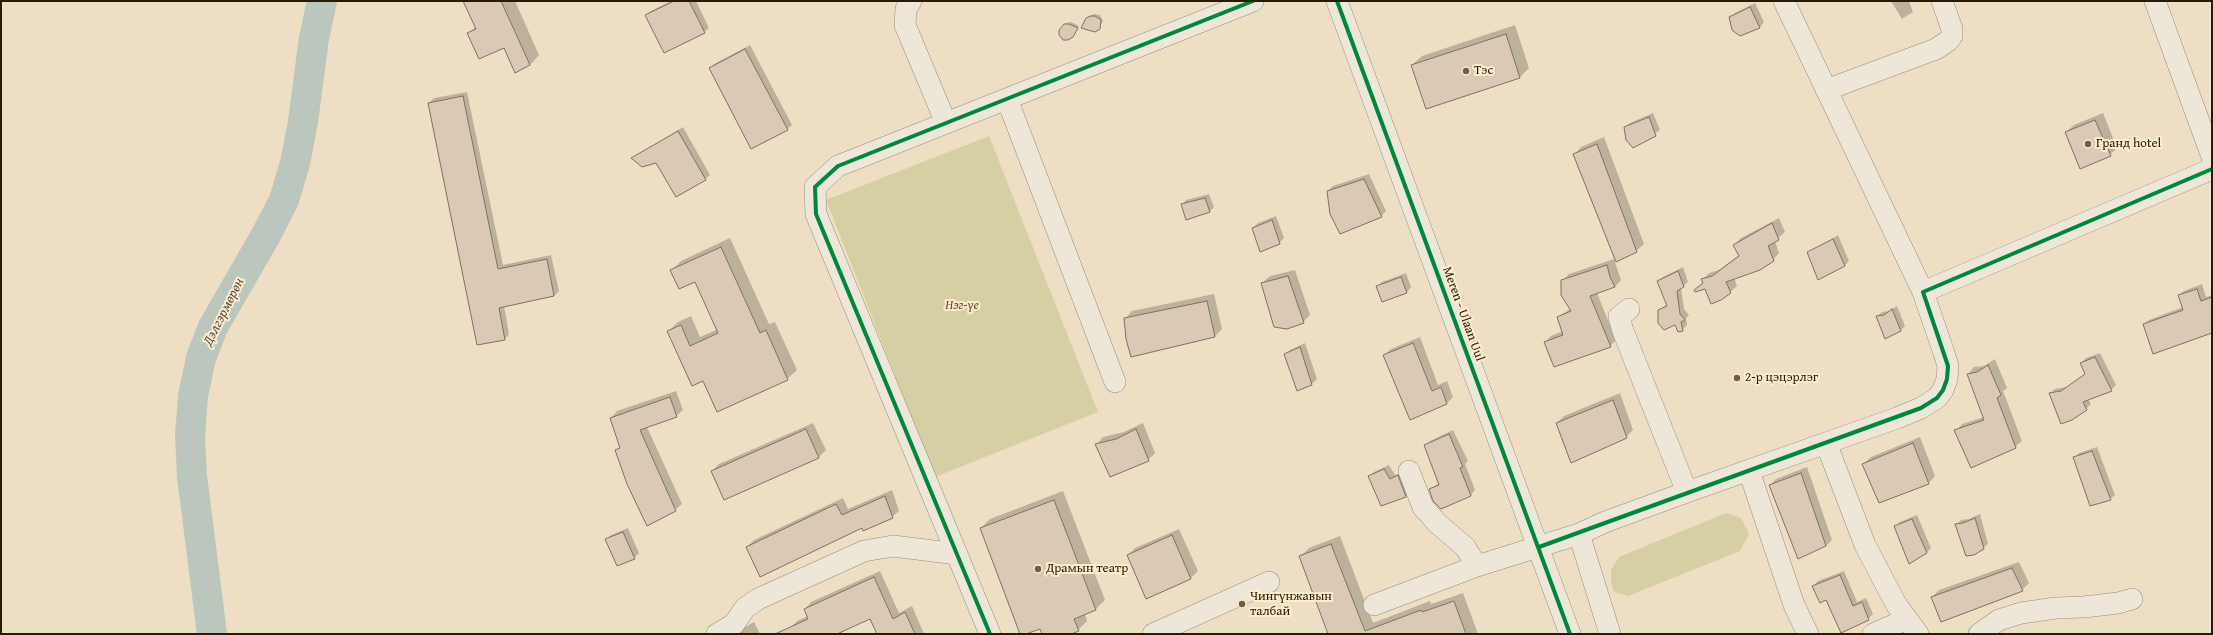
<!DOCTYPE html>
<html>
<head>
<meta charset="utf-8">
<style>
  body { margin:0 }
  #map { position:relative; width:2213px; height:635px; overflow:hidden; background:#eedec4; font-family:"Gentium Book Plus",serif }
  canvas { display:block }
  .frame { position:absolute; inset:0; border:2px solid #2a1905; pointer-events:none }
</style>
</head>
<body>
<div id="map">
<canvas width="2213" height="635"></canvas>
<div class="frame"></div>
</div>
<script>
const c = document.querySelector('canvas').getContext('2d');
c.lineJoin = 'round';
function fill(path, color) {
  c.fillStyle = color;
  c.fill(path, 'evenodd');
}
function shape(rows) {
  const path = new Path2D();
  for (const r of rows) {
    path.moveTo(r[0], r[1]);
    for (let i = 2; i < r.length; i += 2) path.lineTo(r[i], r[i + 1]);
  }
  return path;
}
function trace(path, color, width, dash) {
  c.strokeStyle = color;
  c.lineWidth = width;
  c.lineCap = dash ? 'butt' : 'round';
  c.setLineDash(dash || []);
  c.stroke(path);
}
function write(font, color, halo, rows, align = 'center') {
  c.font = font + ' "Gentium Book Plus",serif';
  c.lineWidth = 4;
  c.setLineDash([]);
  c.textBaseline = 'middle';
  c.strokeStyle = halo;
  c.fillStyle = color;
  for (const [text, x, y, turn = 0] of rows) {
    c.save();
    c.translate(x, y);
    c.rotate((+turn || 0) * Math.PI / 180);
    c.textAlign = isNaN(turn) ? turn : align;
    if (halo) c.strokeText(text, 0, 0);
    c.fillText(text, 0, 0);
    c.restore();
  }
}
fill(shape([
  [989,136,1098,412,935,477,826,200],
  [1726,513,1741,518,1749,534,1740,551,1628,596,1614,592,1611,582,1611,570,1619,557]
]), '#d7cfa4');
fill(shape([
  [464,1,515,1,539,55,530,65,515,71,505,47,469,33,476,26],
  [671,1,696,1,709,28,704,32,646,15,651,11],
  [1891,1,1909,1,1913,12,1902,19],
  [1755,3,1764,22,1760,27,1740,35,1730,18,1735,13],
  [1094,14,1100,15,1103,21,1099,28,1090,17],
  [1071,22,1079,26,1073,37,1060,30,1067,23],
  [1515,25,1529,68,1520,77,1427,108,1412,65,1422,56],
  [750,45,792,125,787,129,710,68,714,64],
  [467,92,503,265,551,255,559,291,554,296,504,306,509,334,505,339,429,103,434,98],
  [1653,113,1660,130,1633,147,1625,128,1630,123],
  [2103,113,2117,148,2110,155,2066,132,2074,125],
  [683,127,710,175,705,179,657,162,633,158],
  [1604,137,1644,244,1636,251,1574,155,1581,147],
  [1369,174,1386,211,1381,216,1328,191,1333,186],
  [1209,194,1214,207,1209,212,1182,205,1186,200],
  [1276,216,1284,238,1279,243,1253,228,1258,223],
  [1779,218,1785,232,1775,241,1779,253,1773,260,1734,278,1737,286,1730,292,1706,288,1695,290,1704,282,1703,279,1709,273,1719,270,1739,255,1734,245,1741,238],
  [1838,235,1849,261,1844,266,1809,253],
  [730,238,769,324,775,322,797,370,787,379,704,380,668,332,678,322,691,316,700,337,718,329,696,281,672,270,681,261],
  [1614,259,1621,280,1615,287,1597,293,1616,340,1610,346,1545,342,1551,336,1563,331,1558,317,1570,309,1562,281,1569,274],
  [1683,267,1688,282,1681,288,1684,309,1689,315,1686,318,1687,325,1682,330,1659,311,1667,304,1658,281,1663,277],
  [1295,270,1310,315,1303,322,1262,283,1270,276],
  [1406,273,1411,287,1407,292,1383,301,1377,287,1382,282],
  [2202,284,2206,297,2212,295,2212,332,2144,324,2149,320,2183,307,2179,295,2184,291],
  [1214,294,1222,329,1215,336,1132,356,1125,319,1132,311],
  [1897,306,1905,326,1901,330,1885,337,1877,316,1882,312,1889,311],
  [1420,337,1438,385,1447,381,1453,397,1447,403,1411,418,1384,355,1391,349],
  [1305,343,1317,379,1312,384,1297,390,1285,355,1290,350],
  [2100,353,2116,385,2111,390,2088,399,2091,404,2086,409,2050,393,2055,389,2067,387,2085,374,2081,363,2086,358],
  [1995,359,2007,388,2003,391,2022,441,2015,447,1956,431,1962,424,1984,417,1968,374,1974,367,1984,366],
  [676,391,683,410,676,416,647,427,682,504,675,510,616,450,621,446,611,418,617,411],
  [1620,393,1633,430,1626,437,1557,423,1564,416],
  [813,423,826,450,818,458,712,471,719,464],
  [1143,423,1155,453,1148,460,1096,445,1103,437,1124,432],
  [1453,430,1468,461,1465,464,1475,490,1471,495,1430,489,1439,483,1425,446,1430,441],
  [1920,437,1935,476,1928,484,1863,464,1871,457],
  [2097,447,2115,495,2110,499,2075,458,2079,453],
  [1389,465,1395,475,1403,472,1410,491,1406,496,1382,505,1369,476,1374,472],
  [1807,467,1832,540,1826,546,1770,485,1776,479],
  [892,490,899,511,892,517,863,526,747,547,754,540,843,498,848,509],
  [1063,491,1105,600,1096,609,1085,614,1087,621,1078,630,1069,634,1043,634,1041,627,1021,634,981,528,990,519],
  [1980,514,1988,544,1983,548,1956,525,1961,520,1969,519],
  [1917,515,1931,548,1926,553,1895,527,1900,522],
  [628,528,639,553,634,558,607,539,611,535],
  [1179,529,1198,571,1191,578,1128,555,1135,548],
  [1340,536,1373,623,1430,601,1431,604,1463,593,1478,634,1329,634,1300,557,1309,548],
  [2019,562,2029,583,2022,590,1932,597,1939,590],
  [880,571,899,613,912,606,924,634,878,634,870,618,834,634,793,634,790,628,797,621,808,616,805,609,811,602],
  [1844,571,1857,602,1866,598,1873,614,1868,619,1826,599,1813,586,1818,581],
  [754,622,760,634,718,634,737,632]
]), '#0003');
trace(shape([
  [212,634,192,476,190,436,193,396,201,358,213,327,266,235,284,200,295,163,303,122,314,38,322,1]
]), '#bbc6bc', 30);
const building = shape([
  [463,1,501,1,530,65,515,73,504,48,479,59,467,33,476,29,463,1],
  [674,1,689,1,705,33,664,53,645,15,674,1],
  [1750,7,1760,28,1740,36,1732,30,1729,17,1750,7],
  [1091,16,1095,16,1101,20,1100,29,1095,32,1081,28,1086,18,1091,16],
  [1064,24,1069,24,1078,28,1073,37,1068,40,1063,40,1059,35,1059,30,1064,24],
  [1506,34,1520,78,1426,109,1411,65,1506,34],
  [745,49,788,130,751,149,709,68,745,49],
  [463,96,498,269,547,259,554,296,499,308,505,340,477,345,428,103,463,96],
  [1649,117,1656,136,1633,148,1626,140,1624,127,1649,117],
  [2095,120,2111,156,2080,169,2065,132,2095,120],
  [678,131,706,180,676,197,656,163,642,167,631,158,678,131],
  [1597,144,1637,252,1616,262,1573,154,1597,144],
  [1364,179,1382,217,1340,234,1330,214,1327,191,1364,179],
  [1205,198,1210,212,1186,220,1181,204,1205,198],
  [1272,220,1280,244,1260,252,1252,228,1272,220],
  [1772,223,1779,240,1768,246,1774,261,1760,270,1726,282,1731,293,1721,300,1711,304,1705,289,1695,292,1694,290,1703,283,1701,279,1712,276,1739,256,1733,245,1772,223],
  [1833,239,1845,266,1818,280,1807,252,1833,239],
  [721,247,760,333,766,330,788,380,717,412,703,381,692,386,667,331,681,325,690,346,718,333,695,282,679,289,670,270,721,247],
  [1607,265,1610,277,1615,287,1590,296,1611,347,1554,367,1544,342,1563,335,1557,317,1571,311,1561,295,1561,280,1607,265],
  [1678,271,1684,287,1677,291,1680,314,1685,320,1681,322,1683,331,1678,332,1675,325,1664,330,1658,323,1658,310,1667,306,1657,281,1678,271],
  [1288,276,1304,323,1287,329,1274,327,1261,283,1288,276],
  [1401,277,1407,293,1382,302,1376,286,1401,277],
  [2197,289,2201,301,2212,297,2212,333,2153,354,2143,324,2183,310,2178,295,2197,289],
  [1207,301,1215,337,1131,357,1126,339,1124,318,1207,301],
  [1892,309,1901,331,1885,339,1876,316,1884,315,1892,309],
  [1413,343,1432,391,1441,387,1447,404,1410,420,1383,355,1413,343],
  [1300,347,1312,385,1297,391,1284,354,1300,347],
  [2095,357,2112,391,2083,402,2087,410,2072,420,2061,424,2049,393,2061,391,2085,374,2080,363,2095,357],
  [1988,365,2001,395,1997,398,2016,448,1971,468,1954,430,1984,420,1967,374,1977,372,1988,365],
  [670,397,677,417,640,430,676,511,647,526,627,484,615,450,620,448,610,418,670,397],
  [1613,400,1627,438,1571,463,1556,423,1613,400],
  [806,429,819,458,724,500,711,471,806,429],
  [1136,429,1149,461,1110,477,1095,444,1116,439,1136,429],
  [1449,434,1463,467,1460,468,1471,496,1441,509,1433,501,1429,489,1439,485,1424,445,1449,434],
  [1913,443,1929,484,1879,503,1862,464,1913,443],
  [2092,451,2111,500,2090,506,2073,457,2092,451],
  [1384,469,1390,479,1398,475,1406,497,1381,506,1368,476,1384,469],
  [1801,473,1826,546,1798,559,1769,485,1801,473],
  [885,496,893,518,863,531,862,528,760,577,746,547,836,504,842,515,885,496],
  [1054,500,1096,610,1074,619,1079,631,1071,634,1042,634,1040,629,1026,634,1020,634,980,528,1054,500],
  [1975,518,1984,549,1974,555,1966,556,1955,524,1963,523,1975,518],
  [1912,519,1927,553,1909,564,1894,526,1912,519],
  [623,532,635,559,617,566,605,539,623,532],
  [1172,535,1191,579,1146,599,1127,555,1172,535],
  [1331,544,1365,631,1421,610,1422,612,1454,601,1466,634,1328,634,1299,556,1331,544],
  [2012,568,2023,591,1941,622,1931,597,2012,568],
  [1840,575,1853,606,1862,602,1869,620,1841,633,1826,600,1820,603,1812,586,1840,575],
  [874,577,893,619,905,612,915,634,877,634,870,619,837,634,775,634,808,619,804,609,874,577]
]);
fill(building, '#dbc8b5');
trace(building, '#7c7162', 1);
const minor = shape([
  [911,1,906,9,905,25,946,123],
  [1337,1,1570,634],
  [1784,1,1923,292],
  [2155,1,2212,157],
  [1826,90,1936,49,1948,41,1952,36,1952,29,1942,1],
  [1007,99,1115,382],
  [1629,309,1619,317,1623,331,1687,492],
  [1826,443,1865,545,1896,604,1918,634],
  [1409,471,1423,507,1437,523,1465,547,1477,566,1579,534,1605,522,1687,492,1897,418,1921,408,1937,398,1943,390,1947,379,1948,366,1944,353,1923,292,2212,169],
  [1749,471,1794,605,1808,634],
  [1579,534,1610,634],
  [1374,605,1477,566],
  [717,634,734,624,745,608,758,599,864,551,893,546,957,554],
  [990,634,816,214,815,187,838,166,1253,1],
  [1153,634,1269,582],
  [1873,634,1907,619],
  [1979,634,1999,620,2021,613,2056,608,2084,607,2118,603,2132,599]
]);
trace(minor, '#978c7b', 22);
trace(minor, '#efe6da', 21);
trace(shape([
  [1337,1,1570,634],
  [1539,547,1921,408,1937,398,1943,390,1947,379,1948,366,1923,292,2212,169],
  [990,634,816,214,815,187,838,166,1253,1]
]), '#00873e', 4);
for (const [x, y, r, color] of [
  [1466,71,4,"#6f5e48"],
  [2088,144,4,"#6f5e48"],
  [1737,378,4,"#6f5e48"],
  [1038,569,4,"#6f5e48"],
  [1242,604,4,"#6f5e48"]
]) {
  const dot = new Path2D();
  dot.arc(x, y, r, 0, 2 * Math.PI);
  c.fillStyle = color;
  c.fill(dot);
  trace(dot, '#ffecce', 1.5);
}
write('13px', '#2a1905', '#ffecce', [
  ["Тэс",1474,71],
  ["Гранд hotel",2096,144],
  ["2-р цэцэрлэг",1745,378],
  ["Драмын театр",1046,569],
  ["Чингүнжавын",1250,597],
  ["талбай",1250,612]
], 'left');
write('italic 13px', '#584c2d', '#ffecce', [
  ["Нэг-үе",962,306]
]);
write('13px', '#2a1905', '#ffecce', [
  ["Meren - Ulaan Uul",1463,314,70]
]);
write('italic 14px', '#555244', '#ffecce', [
  ["Дэлгэрмөрөн",224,312,-63]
]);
</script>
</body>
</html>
